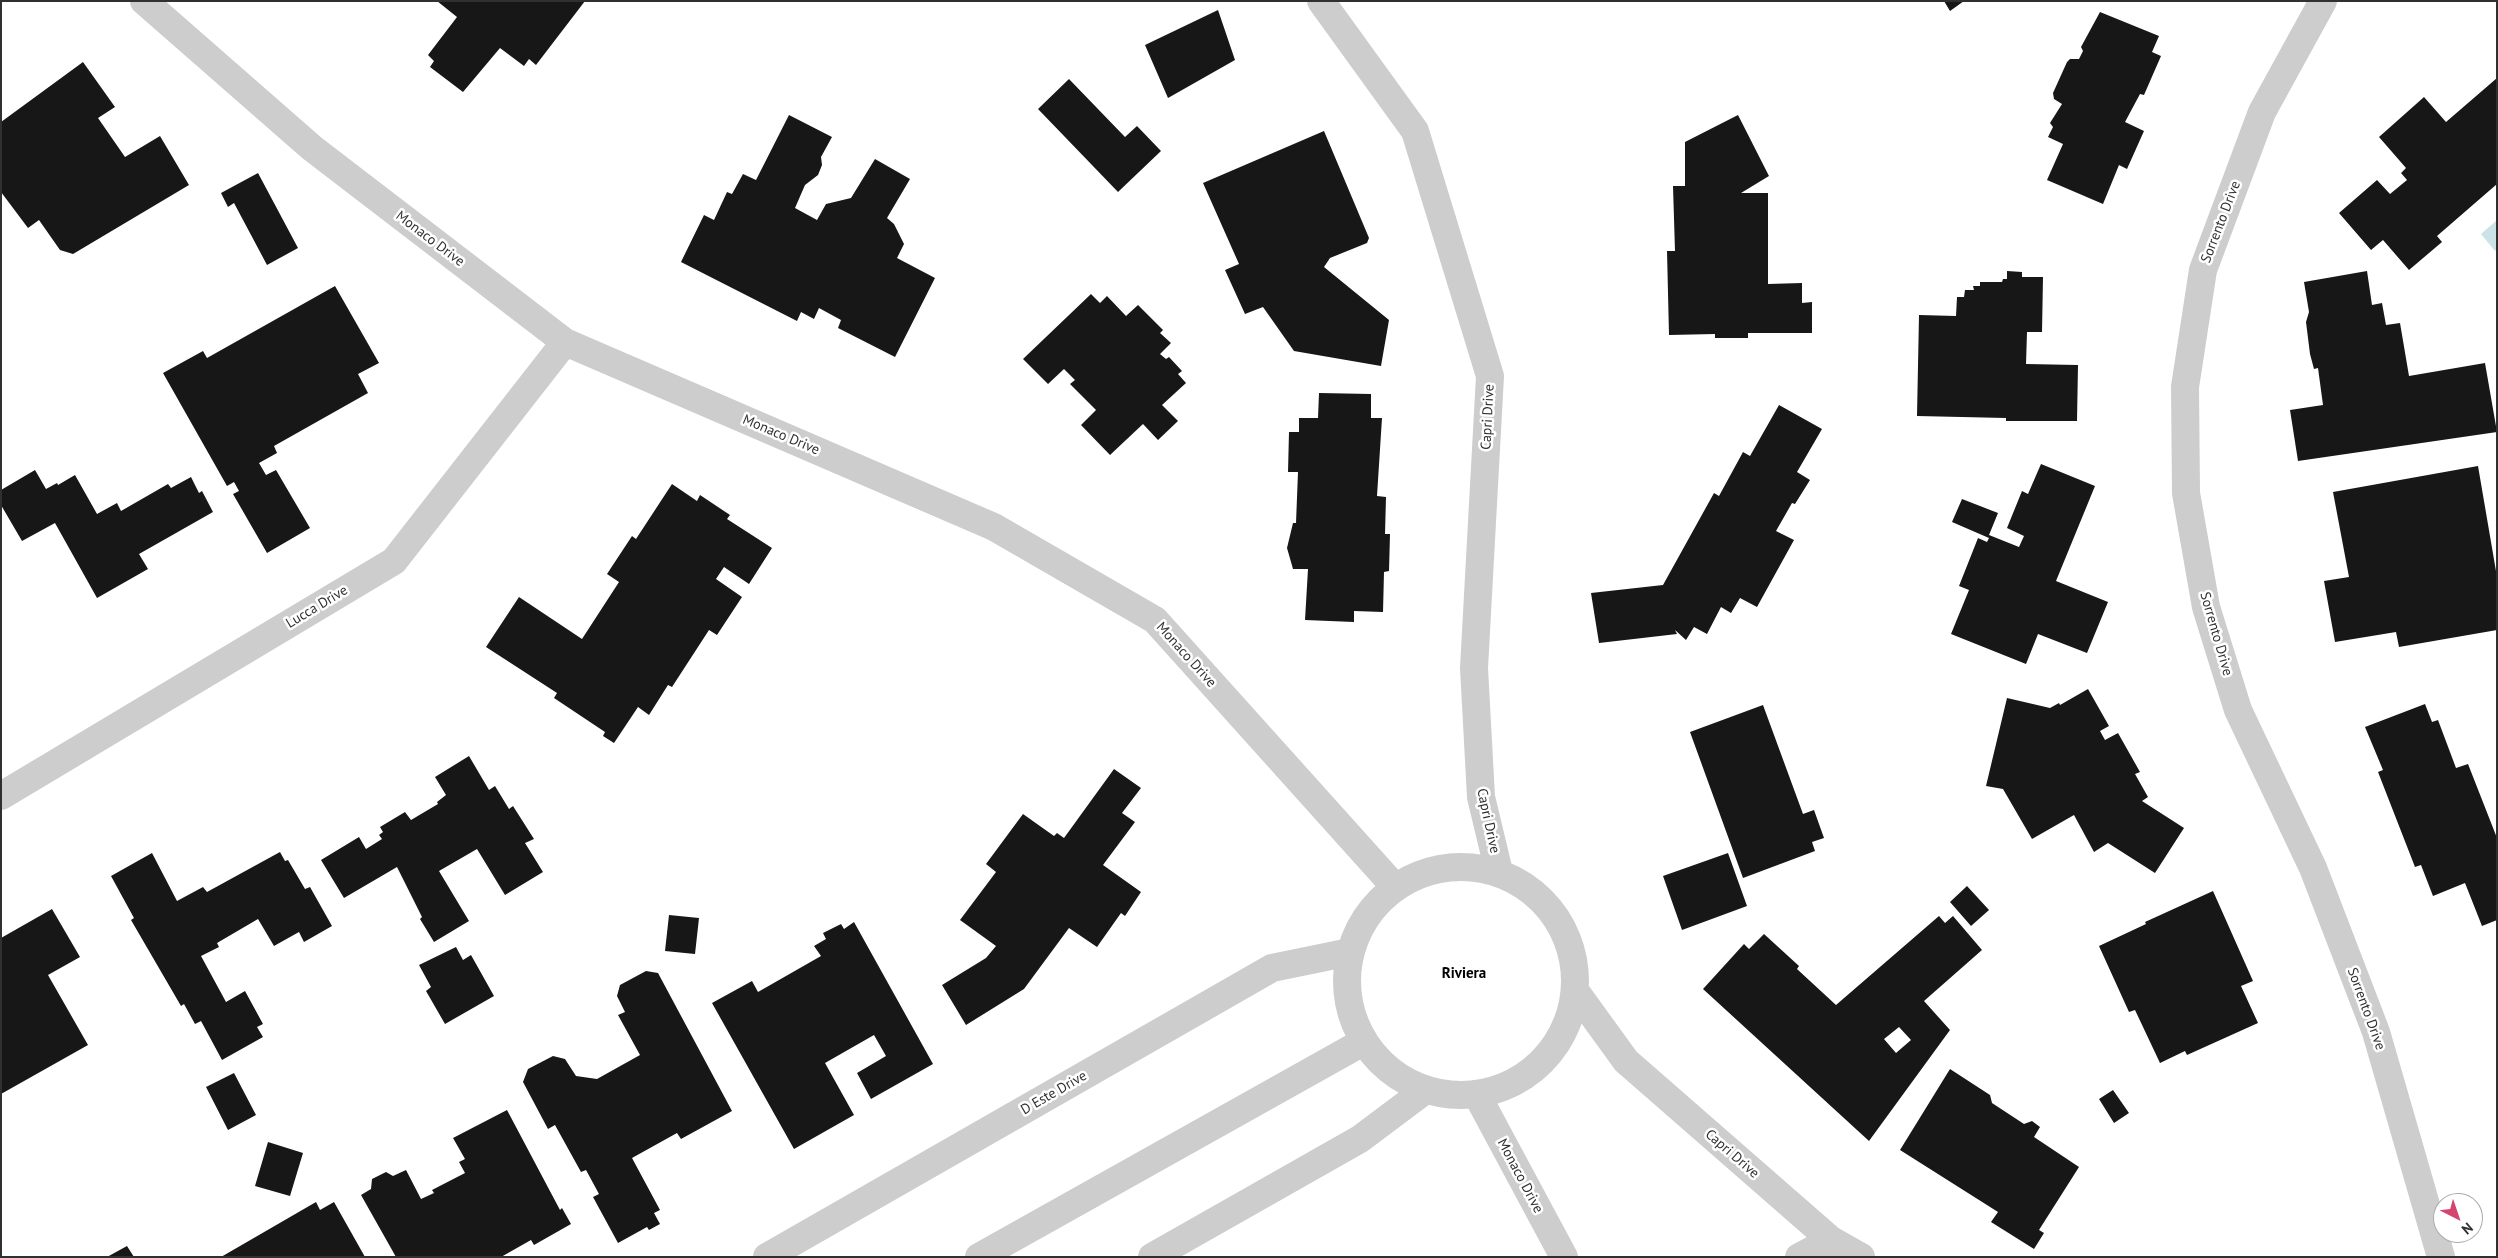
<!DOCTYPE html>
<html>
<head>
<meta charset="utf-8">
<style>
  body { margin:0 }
  #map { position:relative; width:2498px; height:1258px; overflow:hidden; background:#fff; font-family:"PT Sans",sans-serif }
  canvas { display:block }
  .frame { position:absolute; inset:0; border:2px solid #303030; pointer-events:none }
  .north { position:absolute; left:2433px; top:1193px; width:50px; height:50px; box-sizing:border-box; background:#fff; border:1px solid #acacac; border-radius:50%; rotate:139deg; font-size:14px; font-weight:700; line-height:20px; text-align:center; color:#303030 }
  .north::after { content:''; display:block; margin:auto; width:18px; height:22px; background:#d44570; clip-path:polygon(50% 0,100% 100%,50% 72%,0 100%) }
</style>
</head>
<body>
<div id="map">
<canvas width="2498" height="1258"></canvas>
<div class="frame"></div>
<div class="north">N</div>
</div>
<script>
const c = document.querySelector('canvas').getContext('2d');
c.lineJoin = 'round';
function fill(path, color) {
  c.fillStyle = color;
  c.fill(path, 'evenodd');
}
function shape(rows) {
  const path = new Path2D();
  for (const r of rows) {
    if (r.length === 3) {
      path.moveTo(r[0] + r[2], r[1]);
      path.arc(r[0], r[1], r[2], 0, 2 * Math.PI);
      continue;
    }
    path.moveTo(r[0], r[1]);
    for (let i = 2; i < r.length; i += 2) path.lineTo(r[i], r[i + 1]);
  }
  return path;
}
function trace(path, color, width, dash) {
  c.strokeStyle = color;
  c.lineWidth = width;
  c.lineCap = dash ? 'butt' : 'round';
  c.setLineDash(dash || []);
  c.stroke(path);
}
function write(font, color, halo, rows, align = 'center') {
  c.font = font + ' "PT Sans",sans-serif';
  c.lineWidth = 5;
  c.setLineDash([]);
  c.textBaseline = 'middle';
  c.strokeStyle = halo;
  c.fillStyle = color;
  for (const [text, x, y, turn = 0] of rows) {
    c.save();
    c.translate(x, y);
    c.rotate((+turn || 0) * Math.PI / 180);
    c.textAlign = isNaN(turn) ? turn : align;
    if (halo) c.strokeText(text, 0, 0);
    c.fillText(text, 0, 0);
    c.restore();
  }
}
fill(shape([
  [2497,220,2497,249,2495,251,2481,234]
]), '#cbe3e7');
fill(shape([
  [437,1,585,1,536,65,529,59,524,66,500,48,463,92,430,67,434,61,428,55,457,17],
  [1944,1,1964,1,1950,11],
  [1218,10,1235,60,1168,98,1145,45],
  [2100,12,2159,36,2152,52,2161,56,2144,95,2140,94,2125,122,2144,131,2127,169,2119,165,2103,204,2047,180,2063,144,2048,137,2053,127,2050,123,2062,104,2054,99,2053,93,2067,62,2070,59,2079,59,2083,51,2081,47],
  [83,62,115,107,98,118,125,157,160,136,189,185,73,254,60,250,39,220,28,228,1,192,1,122],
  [2497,78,2497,184,2437,236,2442,242,2409,270,2383,240,2371,250,2339,213,2377,180,2390,194,2407,180,2401,173,2406,168,2379,137,2424,97,2446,122],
  [1069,79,1125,137,1137,126,1161,151,1118,192,1038,109],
  [789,115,832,137,821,157,822,165,818,175,805,185,795,208,817,220,826,204,851,198,875,159,910,179,887,218,894,224,904,244,897,258,935,278,895,357,838,328,841,320,819,308,814,319,801,312,797,321,681,262,704,215,714,220,727,192,732,194,743,174,756,180],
  [1738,115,1769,176,1741,193,1768,193,1768,284,1802,283,1802,303,1812,302,1812,333,1748,333,1748,338,1715,338,1715,334,1669,335,1667,251,1675,251,1673,186,1685,186,1685,142],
  [1324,131,1369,238,1367,243,1330,258,1324,267,1389,320,1381,366,1294,351,1263,307,1245,314,1225,270,1239,264,1203,183],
  [258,173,298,248,267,265,234,203,228,207,221,193],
  [2007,271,2022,272,2022,277,2043,277,2042,332,2027,332,2026,364,2078,365,2077,421,2006,421,2006,418,1917,416,1919,315,1956,316,1957,297,1964,297,1965,290,1974,290,1973,286,1980,286,1980,282,2002,282,2003,279,2007,279],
  [2367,271,2372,305,2382,303,2386,325,2400,323,2409,376,2485,363,2497,432,2298,461,2290,410,2323,405,2318,368,2314,369,2310,354,2306,322,2309,312,2304,282],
  [335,286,379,363,358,374,368,393,274,446,277,453,259,463,266,475,276,470,310,528,267,553,233,494,239,491,234,482,227,486,163,373,203,351,207,358],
  [1091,294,1100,303,1107,296,1126,316,1138,305,1163,330,1160,333,1171,343,1160,354,1166,359,1169,357,1182,371,1178,374,1186,383,1162,405,1178,421,1158,440,1143,424,1110,455,1081,425,1096,410,1070,384,1075,380,1064,369,1048,384,1023,359],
  [1319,393,1371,394,1371,418,1382,418,1377,496,1386,497,1385,534,1390,534,1389,571,1384,572,1383,612,1354,611,1354,622,1305,620,1308,569,1293,569,1287,548,1293,523,1296,523,1298,472,1288,472,1289,432,1299,432,1299,418,1318,418],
  [1779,405,1822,429,1797,472,1810,480,1795,504,1792,503,1776,531,1794,540,1757,607,1740,598,1731,613,1721,607,1707,634,1694,627,1686,640,1675,630,1677,634,1599,643,1591,593,1663,585,1714,493,1719,496,1743,452,1750,456],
  [2041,464,2095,486,2056,581,2108,602,2087,653,2038,634,2026,664,1951,634,1969,590,1959,586,1978,538,1987,542,1989,538,1952,522,1962,499,1998,513,1989,535,2019,547,2024,536,2007,528,2022,491,2028,494],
  [2478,466,2497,577,2497,630,2399,647,2396,632,2335,642,2324,581,2349,577,2333,492],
  [35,470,46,489,57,483,58,485,75,475,97,514,117,503,121,511,168,484,171,488,191,477,199,493,202,491,213,512,139,554,148,569,97,598,55,523,22,541,1,505,1,490],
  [672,484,697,501,700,495,730,515,727,519,772,548,749,584,724,567,716,579,742,597,717,635,709,630,672,687,668,685,649,715,638,707,614,743,603,736,605,732,554,698,557,693,486,647,519,597,582,639,619,582,607,574,632,536,636,539],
  [2088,689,2109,726,2100,731,2105,740,2118,733,2140,772,2135,774,2148,797,2142,801,2184,828,2155,873,2108,843,2094,852,2074,815,2032,839,2003,789,1986,786,2007,698,2050,708,2059,703,2060,705],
  [2425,704,2432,722,2438,720,2456,768,2468,764,2497,838,2497,920,2482,926,2465,883,2433,896,2421,865,2415,867,2378,772,2383,770,2365,727],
  [1763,705,1803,814,1814,810,1824,838,1812,842,1815,851,1743,878,1690,732],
  [469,756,489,790,495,786,509,809,513,806,534,839,525,843,543,872,505,895,477,849,439,871,469,921,434,942,420,919,422,917,397,867,344,898,321,860,359,837,366,849,382,839,379,835,383,832,380,827,405,812,411,820,438,804,437,802,446,795,435,777],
  [1114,769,1141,788,1122,813,1135,822,1103,865,1141,892,1125,916,1121,913,1097,947,1069,928,1024,989,966,1025,942,985,986,958,996,946,960,920,996,872,986,864,1023,814,1054,836,1057,833,1064,838],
  [280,852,285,861,288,860,305,889,310,887,332,926,304,942,299,932,274,946,258,919,217,943,219,947,201,956,226,1002,245,991,263,1024,257,1027,263,1037,222,1060,201,1021,195,1024,184,1004,181,1006,131,920,134,918,111,876,152,853,177,901,203,887,207,892],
  [1728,853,1747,906,1682,930,1663,876],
  [1967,886,1989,910,1971,926,1950,902],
  [2213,891,2253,981,2241,986,2258,1023,2187,1055,2185,1051,2160,1063,2135,1010,2129,1012,2099,946,2146,924,2145,922],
  [52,909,80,957,48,975,88,1045,1,1094,1,938],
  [669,915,699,918,695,954,665,951],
  [1939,916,1945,923,1953,916,1982,950,1924,1001,1950,1030,1869,1141,1703,989,1744,944,1749,949,1764,934,1799,966,1797,969,1836,1005],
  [1899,1027,1911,1040,1896,1053,1884,1039],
  [854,922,933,1064,871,1099,857,1073,886,1056,874,1035,825,1063,854,1115,794,1149,712,1003,752,981,758,992,821,956,814,946,826,939,823,933,841,924,844,929],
  [456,947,463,960,471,955,494,996,445,1024,426,991,431,987,419,965],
  [646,971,658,973,732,1111,681,1139,677,1133,632,1158,660,1210,654,1213,660,1224,649,1230,647,1227,618,1243,593,1197,599,1194,586,1170,581,1172,555,1125,548,1129,523,1082,528,1069,553,1056,565,1059,576,1076,597,1079,640,1055,618,1015,625,1012,617,996,620,985],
  [1950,1069,1990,1095,1992,1103,2024,1124,2032,1121,2040,1127,2034,1137,2079,1167,2039,1230,2044,1233,2034,1249,1991,1222,1998,1212,1900,1150],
  [234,1073,256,1115,228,1130,206,1087],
  [2113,1090,2129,1113,2114,1123,2099,1099],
  [507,1110,560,1210,562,1208,571,1224,534,1245,531,1240,501,1257,396,1257,361,1195,371,1189,372,1179,386,1172,393,1176,406,1170,421,1199,434,1193,432,1190,465,1173,459,1162,465,1159,453,1138],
  [268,1142,303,1153,290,1196,255,1186],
  [316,1202,320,1210,334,1202,365,1257,221,1257],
  [127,1246,134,1257,107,1257]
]), '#171717');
trace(shape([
  [144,1,312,148,565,342,994,527,1155,620,1395,887],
  [1321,1,1415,131,1490,376,1474,668,1481,797,1499,872],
  [2323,1,2262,112,2203,270,2185,387,2186,493,2206,607,2238,710,2313,868,2376,1032,2441,1257],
  [1,796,394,561,565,342],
  [1461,981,114],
  [1576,992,1626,1061,1831,1240,1861,1257],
  [1477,1095,1564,1257],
  [767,1257,1272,968,1350,952],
  [979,1257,1363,1042],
  [1152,1257,1360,1139,1424,1091],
  [1799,1257,1831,1240]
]), '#cdcdcd', 28);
write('14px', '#303030', '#fff', [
  ["Sorrento Drive",2221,222,-69],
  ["Monaco Drive",430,239,37],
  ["Capri Drive",1488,417,-87],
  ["Monaco Drive",781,435,23],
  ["Lucca Drive",317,607,-31],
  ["Sorrento Drive",2216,634,74],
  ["Monaco Drive",1186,655,48],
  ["Capri Drive",1488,821,78],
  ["Sorrento Drive",2366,1009,70],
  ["D Este Drive",1054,1093,-30],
  ["Capri Drive",1732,1154,41],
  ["Monaco Drive",1520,1176,62]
]);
write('bold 15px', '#000', '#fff', [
  ["Riviera",1464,974]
]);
</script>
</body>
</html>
